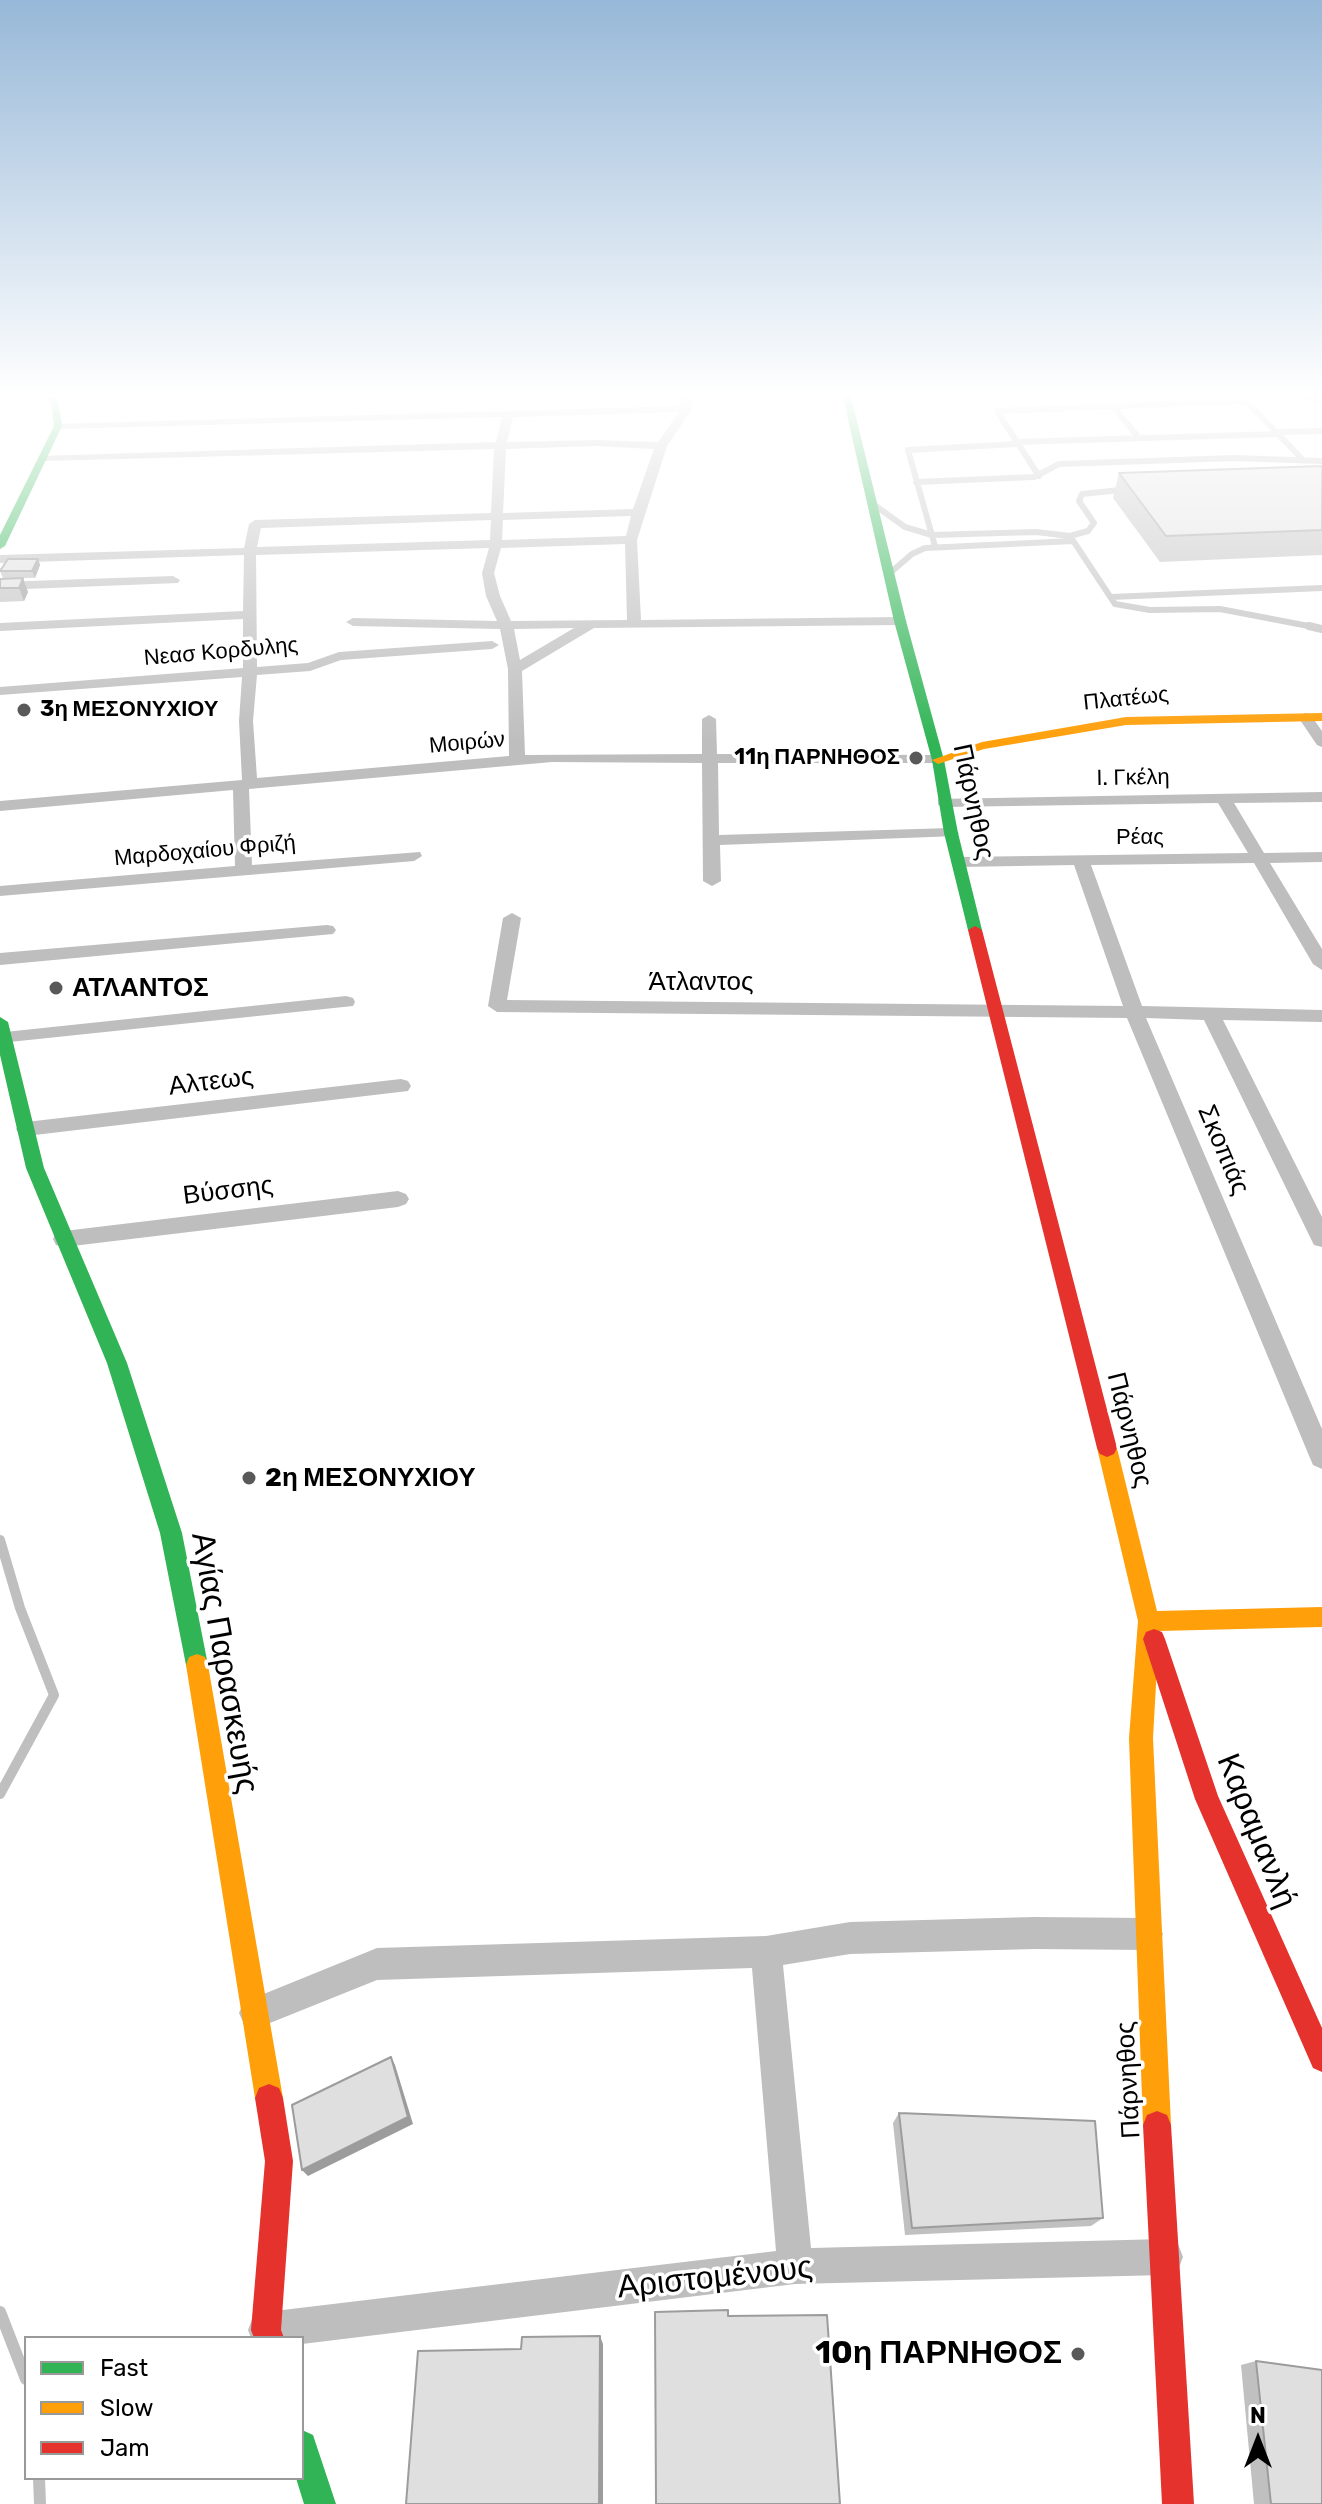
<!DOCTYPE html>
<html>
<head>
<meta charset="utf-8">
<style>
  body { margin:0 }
  #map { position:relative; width:1322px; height:2504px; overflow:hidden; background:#fff; font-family:Rubik,sans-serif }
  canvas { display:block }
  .legend { position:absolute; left:24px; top:2336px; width:280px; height:144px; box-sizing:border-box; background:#fff; border:2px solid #999; margin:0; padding:10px 14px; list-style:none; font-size:24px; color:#000 }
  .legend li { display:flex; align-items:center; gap:16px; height:40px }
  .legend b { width:40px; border:2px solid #999 }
  .north { position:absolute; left:1218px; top:2400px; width:80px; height:80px; -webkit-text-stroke:6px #fff; paint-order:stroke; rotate:0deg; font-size:22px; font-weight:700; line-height:32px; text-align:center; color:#000 }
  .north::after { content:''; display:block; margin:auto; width:28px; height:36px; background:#000; clip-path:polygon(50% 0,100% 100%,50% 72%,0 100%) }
</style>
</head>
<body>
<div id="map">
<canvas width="1322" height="2504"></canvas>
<ul class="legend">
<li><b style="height:10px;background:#30b455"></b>Fast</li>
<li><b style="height:10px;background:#ff9f0a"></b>Slow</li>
<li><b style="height:10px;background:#e5322d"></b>Jam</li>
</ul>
<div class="north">N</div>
</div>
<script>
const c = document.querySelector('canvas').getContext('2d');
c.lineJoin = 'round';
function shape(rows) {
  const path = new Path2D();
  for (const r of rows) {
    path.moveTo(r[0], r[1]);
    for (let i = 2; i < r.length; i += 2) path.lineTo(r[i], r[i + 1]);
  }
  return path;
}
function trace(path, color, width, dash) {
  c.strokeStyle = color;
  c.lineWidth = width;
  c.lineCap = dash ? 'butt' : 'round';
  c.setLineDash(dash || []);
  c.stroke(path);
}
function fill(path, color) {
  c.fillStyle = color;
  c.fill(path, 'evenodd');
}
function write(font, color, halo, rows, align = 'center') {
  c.font = font + ' Rubik,sans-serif';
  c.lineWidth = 7;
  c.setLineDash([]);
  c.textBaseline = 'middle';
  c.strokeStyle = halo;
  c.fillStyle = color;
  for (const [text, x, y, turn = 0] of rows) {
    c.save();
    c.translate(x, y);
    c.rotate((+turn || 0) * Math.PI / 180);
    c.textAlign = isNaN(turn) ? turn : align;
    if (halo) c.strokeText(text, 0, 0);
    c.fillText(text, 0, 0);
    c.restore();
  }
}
trace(shape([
  [1289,393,1322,403]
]), '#bfbfbf', 4);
trace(shape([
  [0,1540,20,1608,54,1695,0,1794]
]), '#bfbfbf', 10);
trace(shape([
  [0,2312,26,2379],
  [39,2478,40,2504]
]), '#bfbfbf', 12);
trace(shape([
  [1112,405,1139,438],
  [1276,432,1322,431],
  [1015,442,1277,434],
  [1039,476,997,411,1241,401,1249,404,1304,461],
  [916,482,1034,477,1059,464,1235,458,1322,461],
  [873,504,905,527,932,535,1036,532,1070,536,1088,531,1094,523,1079,501,1082,494,1130,489],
  [1070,536,1115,604,1150,610,1220,609,1319,628],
  [935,546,908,450,1016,444],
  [890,573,912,554,925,548,1073,541],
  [1111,597,1322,588]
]), '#bebebe', 6);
trace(shape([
  [1309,626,1322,629]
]), '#bebebe', 8);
fill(shape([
  [681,393,691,393,692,409,667,446,637,540,641,620,900,617,907,621,900,625,594,628,522,671,525,755,702,754,702,719,709,715,716,719,717,754,938,755,946,760,943,763,718,763,719,835,951,828,959,833,957,836,720,845,721,881,712,886,703,881,702,763,552,762,249,789,252,865,420,852,422,856,414,861,0,896,0,886,235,866,233,790,0,811,0,801,242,780,239,721,242,677,0,695,0,687,243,668,243,619,0,631,0,623,243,611,244,555,0,563,0,555,244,548,249,524,255,520,491,513,494,449,44,461,40,460,40,456,496,442,502,417,58,429,53,426,54,424,681,406,681,393],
  [679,412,658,442,595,440,507,442,513,417,679,412],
  [595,446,654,449,633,509,503,513,506,449,595,446],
  [631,516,626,536,502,540,503,520,631,516],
  [491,520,490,540,257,547,261,528,491,520],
  [625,544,627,620,511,621,500,596,494,573,501,548,625,544],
  [489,548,482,573,486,596,497,621,353,618,346,622,353,626,500,629,508,669,509,756,257,778,253,721,257,675,310,671,341,660,492,649,499,645,492,641,339,652,308,663,257,667,256,555,489,548],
  [574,628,520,660,514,629,574,628],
  [173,576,180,580,178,583,0,590,0,582,173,576],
  [1305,713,1310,714,1322,731,1322,747,1317,745,1298,717,1305,713],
  [1322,792,1322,802,1234,803,1264,853,1322,852,1322,862,1270,863,1322,949,1322,970,1313,964,1254,863,1091,865,1142,1006,1322,1010,1322,1022,1223,1020,1322,1217,1322,1247,1314,1245,1311,1239,1204,1020,1146,1018,1322,1429,1322,1469,1313,1465,1310,1458,1127,1018,497,1012,488,1006,503,918,512,913,521,918,507,1000,1123,1006,1074,865,959,867,951,862,959,857,1248,853,1218,803,944,807,938,805,938,799,1322,792],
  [327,925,333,926,336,930,333,934,0,965,0,953,327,925],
  [346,996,353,998,355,1002,353,1006,0,1043,0,1033,5,1032,346,996],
  [401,1079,408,1081,411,1086,408,1091,26,1136,19,1134,16,1129,19,1124,26,1122,401,1079],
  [398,1191,406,1194,409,1199,406,1204,398,1207,64,1247,56,1245,53,1239,56,1233,64,1231,398,1191],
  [1034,1917,1147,1918,1158,1923,1163,1934,1158,1945,1147,1950,1034,1949,850,1954,783,1965,811,2248,1165,2239,1178,2244,1183,2257,1178,2270,1165,2275,795,2284,302,2344,302,2338,251,2338,248,2330,253,2317,266,2312,776,2251,752,1968,377,1980,255,2029,244,2024,239,2013,244,2002,377,1948,766,1936,850,1922,1034,1917]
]), '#bebebe');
fill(shape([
  [40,393,50,393,58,399,62,426,5,546,0,549,0,535,54,426,51,402,40,393],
  [842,393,850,393,906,621,944,760,958,833,982,930,975,934,968,930,944,833,932,760,894,621,842,393],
  [0,1017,8,1022,44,1168,127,1363,182,1533,208,1665,205,1673,197,1676,189,1673,186,1665,160,1533,107,1363,26,1168,0,1055,0,1017],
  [302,2430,313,2435,336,2504,304,2504,296,2478,302,2478,302,2430]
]), '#30b455');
fill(shape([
  [1322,713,1322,721,1126,725,984,749,938,764,932,760,982,742,1126,717,1322,713],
  [1107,1439,1114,1442,1117,1448,1157,1611,1322,1607,1322,1627,1159,1631,1153,1738,1171,2125,1167,2135,1157,2139,1147,2135,1143,2125,1129,1738,1138,1621,1097,1448,1100,1442,1107,1439],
  [197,1654,205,1657,208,1665,283,2098,279,2108,269,2112,259,2108,255,2098,186,1665,189,1657,197,1654]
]), '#ff9f0a');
fill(shape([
  [975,926,982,930,1117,1448,1114,1454,1107,1457,1100,1454,1097,1448,968,930,975,926],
  [1154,1629,1162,1632,1165,1639,1218,1796,1322,2028,1322,2072,1313,2068,1195,1799,1143,1639,1146,1632,1154,1629],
  [269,2084,279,2088,283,2098,293,2161,281,2330,284,2338,254,2338,251,2330,265,2161,255,2098,259,2088,269,2084],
  [1157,2111,1167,2115,1171,2125,1194,2504,1162,2504,1143,2125,1147,2115,1157,2111]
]), '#e5322d');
fill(shape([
  [1322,466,1322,555,1160,562,1113,498,1119,473],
  [38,559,40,565,35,578,3,578,0,571],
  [23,578,28,592,24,601,0,602,0,579],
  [899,2113,1103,2218,1091,2226,905,2235,893,2123],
  [1256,2361,1322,2504,1254,2504,1241,2365]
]), '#c0c0c0');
fill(shape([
  [38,559,40,565,35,578,32,571],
  [23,578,28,592,24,601,19,588],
  [391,2057,395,2065,413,2124,308,2176,302,2170],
  [600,2336,603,2344,603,2504,599,2504]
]), '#9c9c9c');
const building = shape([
  [1322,466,1322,530,1166,536,1119,473,1322,466],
  [8,559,38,559,32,571,0,571,8,559],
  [23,578,19,588,0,588,0,579,23,578],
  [391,2057,408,2117,302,2170,292,2105,391,2057],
  [899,2113,1095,2121,1103,2218,912,2228,899,2113],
  [728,2310,728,2316,827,2315,840,2504,656,2504,655,2312,728,2310],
  [600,2336,599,2504,406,2504,418,2351,521,2349,522,2337,600,2336],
  [1256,2361,1322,2370,1322,2504,1271,2504,1256,2361]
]);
fill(building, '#dfdfdf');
trace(building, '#9c9c9c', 2);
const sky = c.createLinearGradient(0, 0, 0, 744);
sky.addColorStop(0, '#97b8d8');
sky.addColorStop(0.53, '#fff');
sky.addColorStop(1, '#ffffff00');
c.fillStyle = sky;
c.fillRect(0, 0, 1322, 744);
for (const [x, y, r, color] of [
  [24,710,8,"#595959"],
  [916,758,8,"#595959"],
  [56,988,8,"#595959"],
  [249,1478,8,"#595959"],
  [1078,2354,8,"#595959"]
]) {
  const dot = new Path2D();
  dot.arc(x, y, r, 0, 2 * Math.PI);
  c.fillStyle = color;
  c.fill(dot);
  trace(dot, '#fff', 3);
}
write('22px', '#000', '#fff', [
  ["Νεασ Κορδυλης",221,652,-5],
  ["Πλατέως",1126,699,-6],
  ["Μοιρών",467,743,-5],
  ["Ι. Γκέλη",1133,778,-1],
  ["Ρέας",1140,838],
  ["Μαρδοχαίου Φριζή",205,851,-5]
]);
write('bold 22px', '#000', '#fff', [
  ["3η ΜΕΣΟΝΥΧΙΟΥ",40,710],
  ["11η ΠΑΡΝΗΘΟΣ",900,758,"right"]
], 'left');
write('26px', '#000', '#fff', [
  ["Πάρνηθος",973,802,78],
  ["Άτλαντος",701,982],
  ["Αλτεως",211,1082,-7],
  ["Σκοπιάς",1223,1150,67],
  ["Βύσσης",228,1191,-7],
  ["Πάρνηθος",1129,1430,76],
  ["Πάρνηθος",1129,2080,-93]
]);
write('bold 26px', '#000', '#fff', [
  ["ΑΤΛΑΝΤΟΣ",72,988],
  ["2η ΜΕΣΟΝΥΧΙΟΥ",265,1478]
], 'left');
write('32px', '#000', '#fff', [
  ["Αγίας Παρασκευής",224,1663,80],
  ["Καραμανλή",1256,1831,68],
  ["Αριστομένους",715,2278,-6]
]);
write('bold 32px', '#000', '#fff', [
  ["10η ΠΑΡΝΗΘΟΣ",1062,2354]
], 'right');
</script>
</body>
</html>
